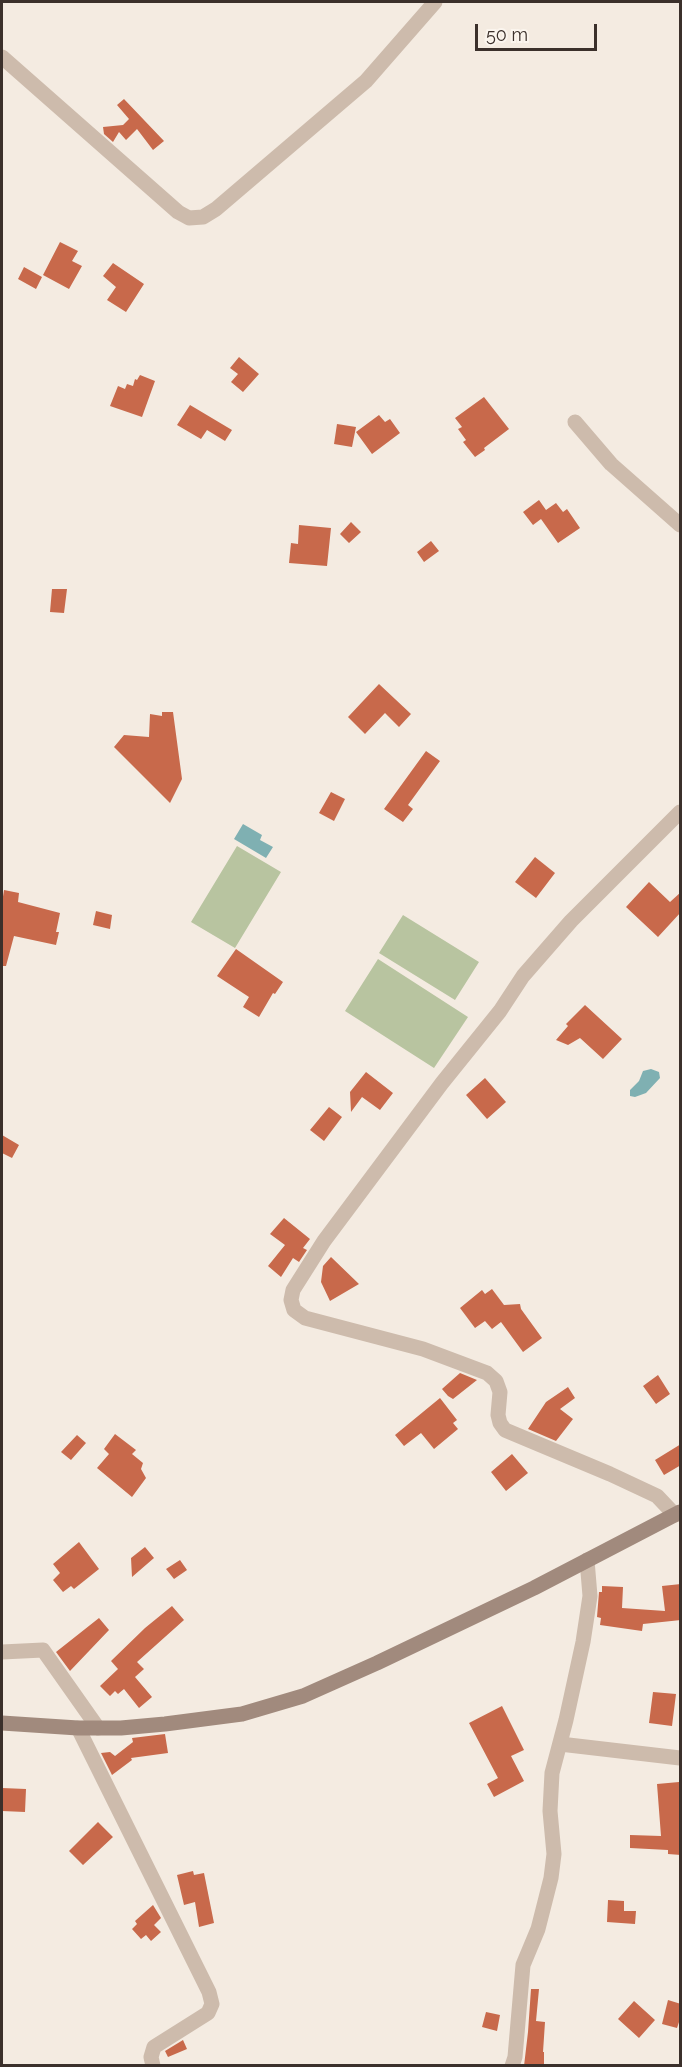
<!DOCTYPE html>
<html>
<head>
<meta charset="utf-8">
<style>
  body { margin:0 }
  #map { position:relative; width:682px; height:2067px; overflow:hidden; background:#f4ebe1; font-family:Raleway,sans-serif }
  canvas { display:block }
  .frame { position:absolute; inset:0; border:3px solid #3b302b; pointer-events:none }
  .scale { position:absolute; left:475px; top:24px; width:122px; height:27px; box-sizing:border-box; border:3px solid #3b302b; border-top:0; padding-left:8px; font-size:18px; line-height:21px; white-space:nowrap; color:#3b302b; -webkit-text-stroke:4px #fbf5ee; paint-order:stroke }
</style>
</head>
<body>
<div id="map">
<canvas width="682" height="2067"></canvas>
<div class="frame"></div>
<div class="scale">50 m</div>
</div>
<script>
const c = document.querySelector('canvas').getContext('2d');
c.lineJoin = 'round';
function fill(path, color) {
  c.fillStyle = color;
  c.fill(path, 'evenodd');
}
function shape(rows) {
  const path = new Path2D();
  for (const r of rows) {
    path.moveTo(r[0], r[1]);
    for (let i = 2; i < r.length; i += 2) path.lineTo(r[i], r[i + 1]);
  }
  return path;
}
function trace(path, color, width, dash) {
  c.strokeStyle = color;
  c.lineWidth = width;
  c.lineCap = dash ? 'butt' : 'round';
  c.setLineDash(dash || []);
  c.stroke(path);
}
fill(shape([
  [237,846,281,872,235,948,191,922],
  [403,915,479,962,455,1000,379,953],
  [378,959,468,1017,434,1068,345,1011]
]), '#b8c4a0');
fill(shape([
  [243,824,262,835,260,840,273,847,266,858,234,839],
  [651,1069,659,1072,660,1078,646,1093,635,1097,630,1096,630,1090,639,1081,643,1071]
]), '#7fb0b2');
fill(shape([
  [124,99,164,141,153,150,137,129,126,140,119,132,113,142,104,134,103,127,123,125,129,119,117,105],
  [60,242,78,251,72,261,82,266,69,289,43,275],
  [113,263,144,284,126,312,107,300,116,287,103,276],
  [24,267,42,277,36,289,18,279],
  [239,357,259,374,243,392,231,382,238,374,230,368],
  [140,375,155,381,142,417,110,406,118,386,125,389,127,384,133,386,135,379,137,380],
  [484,397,509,429,484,448,485,450,475,457,463,442,466,440,458,429,462,427,455,418],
  [190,405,232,430,225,441,207,430,201,439,177,425],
  [379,415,385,422,390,419,400,433,372,454,356,432],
  [337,424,356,427,352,447,334,444],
  [539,500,546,510,556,503,563,512,567,509,580,528,558,543,541,519,533,525,523,512],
  [351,522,361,532,349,543,340,534],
  [299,525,331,528,327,566,289,563,291,543,298,544],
  [431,541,439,551,424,562,417,552],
  [52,589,67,589,64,613,50,612],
  [379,684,411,714,399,727,385,713,365,734,348,717],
  [162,712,173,712,182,779,170,803,114,747,124,735,149,737,150,714,162,716],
  [426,751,440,761,408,805,413,809,403,822,384,809],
  [331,792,345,799,334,821,319,813],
  [535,857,555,873,536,898,515,882],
  [649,882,670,902,681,892,681,912,658,937,626,907],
  [4,890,19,893,18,902,60,913,56,932,59,932,56,945,14,936,6,966,2,966,2,903],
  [96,911,112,915,110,929,93,925],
  [236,949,283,982,275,994,273,993,259,1017,243,1007,249,997,217,976],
  [585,1005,622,1039,603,1059,580,1038,568,1045,556,1040,568,1026,566,1024],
  [366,1072,393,1093,380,1110,362,1097,351,1112,350,1092],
  [485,1078,506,1102,487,1119,466,1095],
  [329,1107,342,1117,324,1141,310,1130],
  [2,1135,19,1145,12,1158,2,1153],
  [284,1218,310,1239,303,1248,307,1250,299,1262,293,1258,281,1277,268,1266,285,1245,270,1234],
  [331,1257,359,1284,330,1301,321,1282,323,1266],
  [492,1289,504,1305,520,1304,521,1309,542,1338,523,1352,501,1322,492,1329,485,1321,475,1328,460,1308,482,1290,485,1294],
  [460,1373,477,1380,453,1399,448,1396,442,1389],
  [658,1375,670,1394,656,1404,643,1386],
  [568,1387,575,1398,560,1409,573,1419,556,1441,528,1429,546,1402],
  [440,1398,457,1420,453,1423,458,1429,434,1449,421,1433,404,1446,395,1435],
  [115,1434,136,1450,132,1454,143,1463,141,1469,146,1478,132,1497,97,1468,109,1454,104,1449],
  [77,1435,86,1443,71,1460,61,1452],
  [681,1444,681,1465,664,1475,655,1460],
  [512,1454,528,1473,506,1491,491,1472],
  [79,1542,99,1569,74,1589,71,1586,63,1592,53,1580,60,1573,53,1564],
  [145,1547,154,1558,132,1577,131,1558],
  [180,1560,187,1570,174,1579,166,1569],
  [681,1584,681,1620,643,1624,642,1631,600,1625,601,1618,597,1617,599,1592,602,1592,602,1586,623,1587,622,1608,665,1611,662,1586],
  [172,1606,184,1620,137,1662,144,1669,135,1677,152,1697,139,1708,124,1689,118,1694,115,1691,110,1696,100,1686,118,1669,111,1661,145,1628],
  [99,1618,109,1630,70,1671,56,1652],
  [653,1692,676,1694,672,1726,649,1723],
  [502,1706,524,1750,511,1756,524,1781,494,1797,487,1784,498,1778,469,1723],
  [165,1734,168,1753,131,1758,132,1760,112,1775,101,1753,110,1752,115,1756,133,1742,132,1738],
  [679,1782,681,1855,668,1854,668,1850,630,1848,630,1835,661,1836,657,1784],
  [2,1788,26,1789,25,1812,2,1811],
  [98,1822,113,1837,83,1865,69,1851],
  [193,1871,194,1875,204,1873,214,1923,199,1927,195,1902,184,1905,177,1875],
  [608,1900,624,1901,624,1911,636,1911,635,1924,607,1922],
  [153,1905,161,1918,154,1925,161,1932,151,1941,146,1935,141,1939,132,1929,137,1924,135,1921],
  [531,1989,539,1989,536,2021,545,2022,543,2052,544,2052,544,2066,524,2066,528,2032],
  [668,2000,681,2004,681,2016,677,2028,662,2024],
  [634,2001,655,2020,639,2038,618,2019],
  [486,2012,500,2015,497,2031,482,2027],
  [183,2040,187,2049,168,2057,165,2051]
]), '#c8694b');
trace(shape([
  [2,57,178,212,189,218,203,217,216,209,366,81,435,2],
  [575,422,611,464,680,525],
  [675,1515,657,1496,610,1474,505,1430,500,1423,498,1415,500,1392,496,1381,487,1373,423,1349,305,1318,294,1310,291,1300,293,1290,324,1241,442,1083,500,1011,523,976,571,921,680,812],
  [2,1652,43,1650,98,1728],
  [78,1728,209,1992,212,2004,208,2013,154,2047,151,2057,153,2066],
  [560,1744,680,1758],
  [512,2066,515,2057,523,1965,538,1929,551,1878,554,1854,550,1811,552,1773,566,1720,583,1642,590,1596,587,1560]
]), '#cdbbac', 15);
trace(shape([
  [2,1723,78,1728,121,1728,165,1724,242,1714,303,1696,377,1663,534,1588,680,1512]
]), '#a18a7d', 15);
</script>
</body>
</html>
